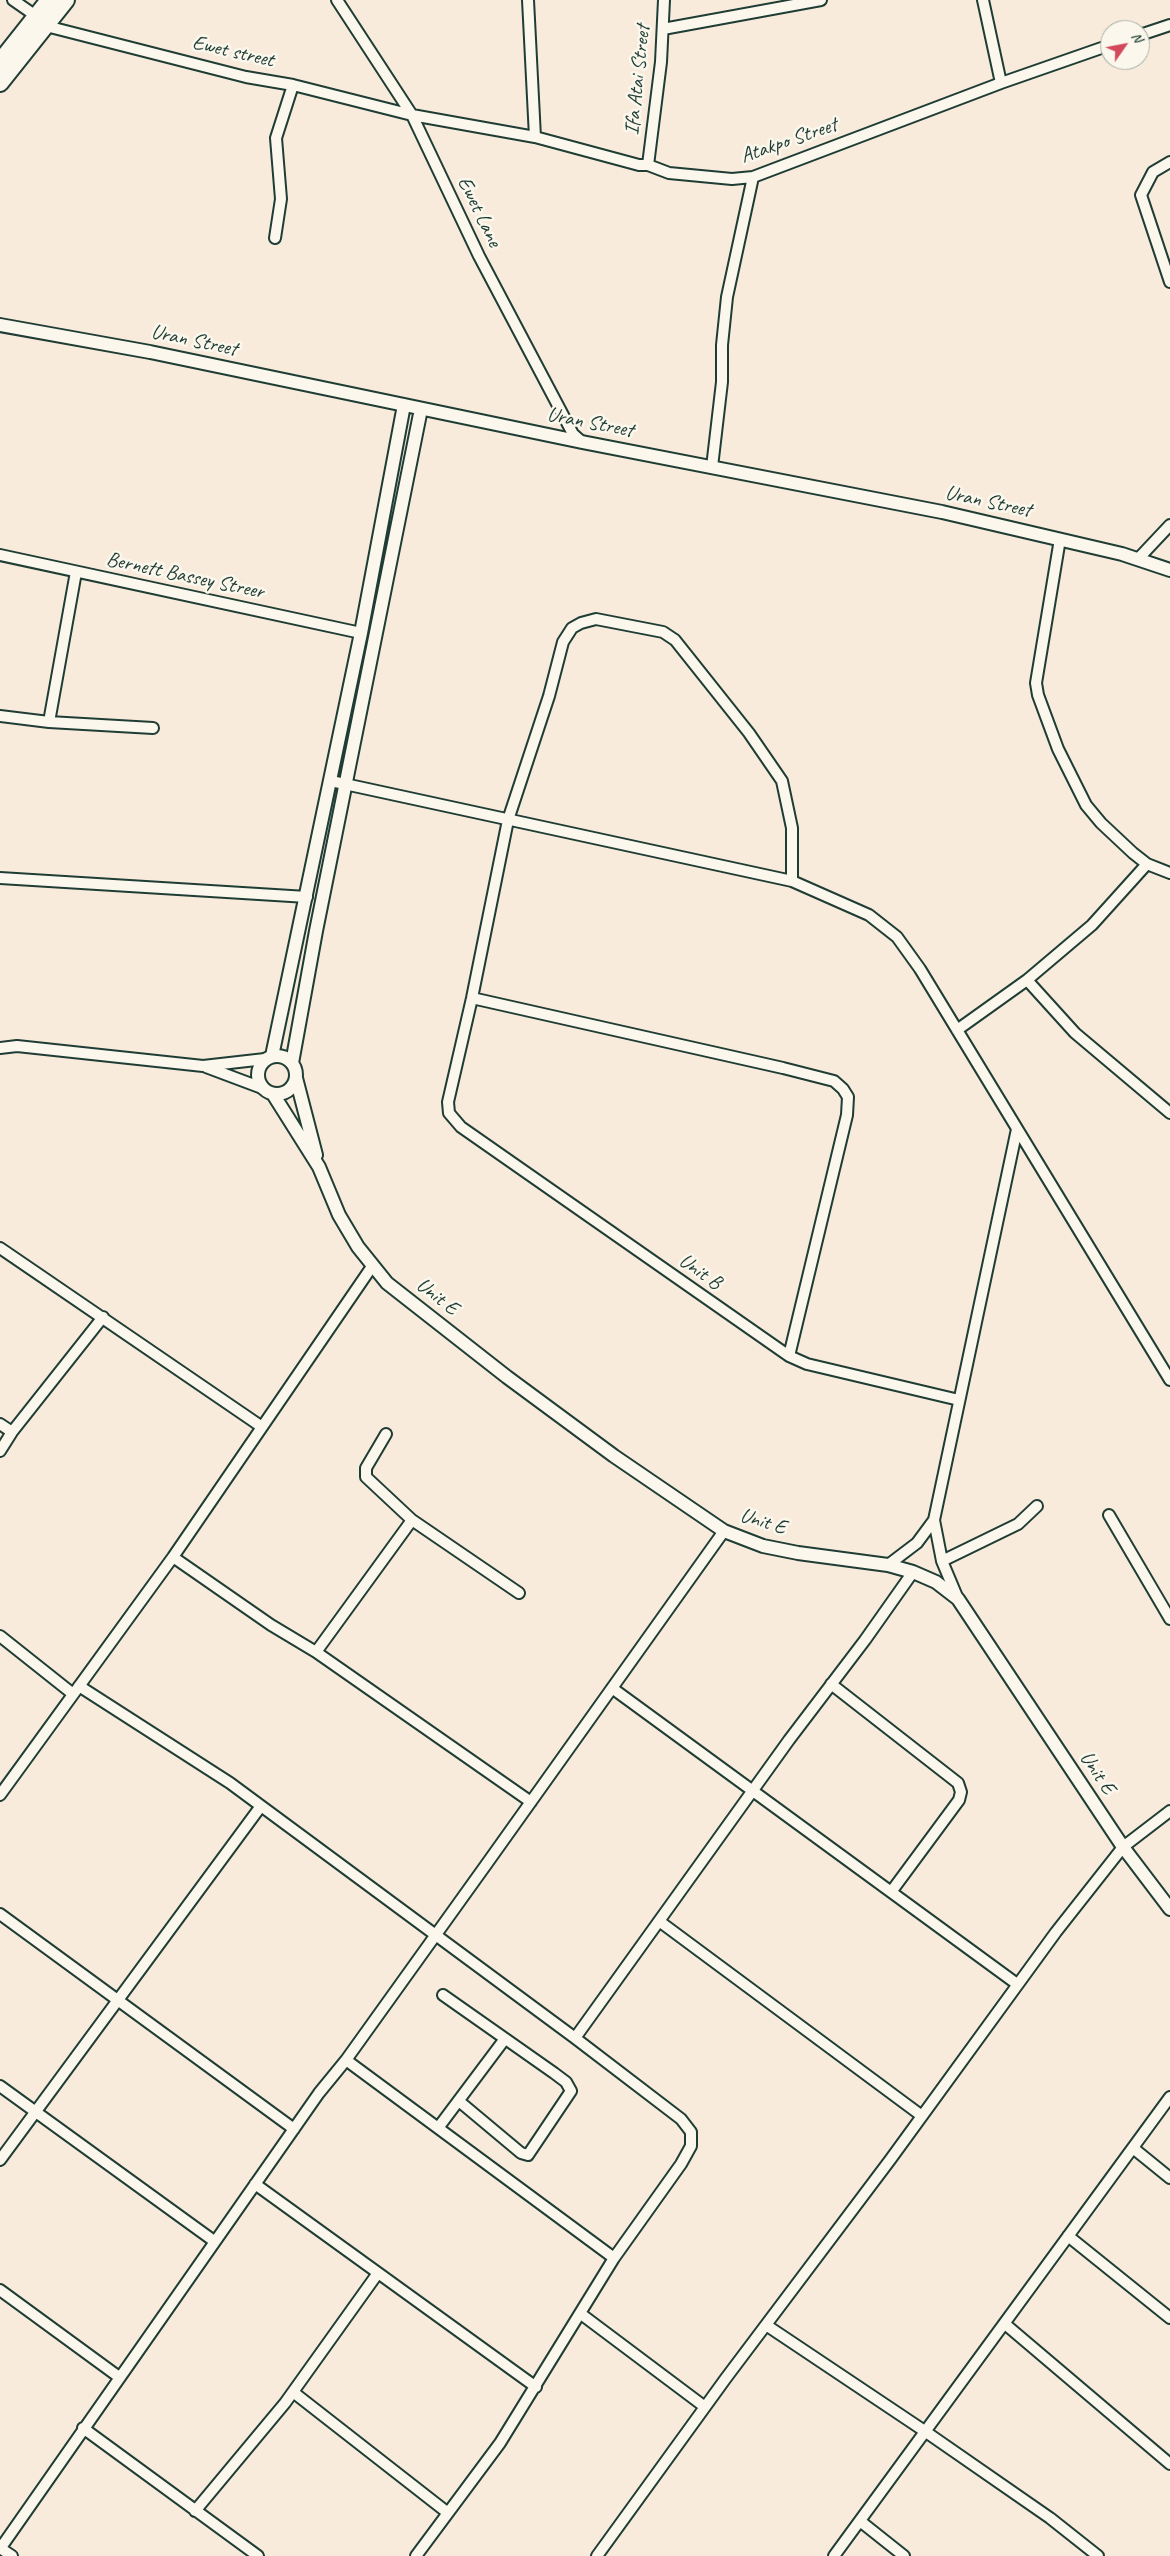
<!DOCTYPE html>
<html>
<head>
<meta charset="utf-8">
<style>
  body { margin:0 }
  #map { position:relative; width:1170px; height:2556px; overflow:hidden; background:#f8ebdc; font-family:Caveat,sans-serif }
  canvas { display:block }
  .north { position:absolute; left:1100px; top:20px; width:50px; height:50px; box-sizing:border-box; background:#fbf7ec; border:1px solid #a3ada2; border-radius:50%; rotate:57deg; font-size:14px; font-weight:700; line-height:20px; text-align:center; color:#1f3d34 }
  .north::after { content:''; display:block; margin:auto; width:18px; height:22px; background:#d1495b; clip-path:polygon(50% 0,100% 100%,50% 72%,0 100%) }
</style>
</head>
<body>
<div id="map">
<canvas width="1170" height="2556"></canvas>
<div class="north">N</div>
</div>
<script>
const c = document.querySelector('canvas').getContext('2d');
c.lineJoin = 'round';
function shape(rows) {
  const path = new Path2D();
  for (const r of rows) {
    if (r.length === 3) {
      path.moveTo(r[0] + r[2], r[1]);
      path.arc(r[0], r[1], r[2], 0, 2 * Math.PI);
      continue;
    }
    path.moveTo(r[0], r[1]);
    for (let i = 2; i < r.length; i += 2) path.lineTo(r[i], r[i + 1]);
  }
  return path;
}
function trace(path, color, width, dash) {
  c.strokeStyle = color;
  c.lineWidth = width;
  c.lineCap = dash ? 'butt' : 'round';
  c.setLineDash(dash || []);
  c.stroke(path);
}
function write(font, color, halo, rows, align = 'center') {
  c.font = font + ' Caveat,sans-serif';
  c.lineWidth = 5;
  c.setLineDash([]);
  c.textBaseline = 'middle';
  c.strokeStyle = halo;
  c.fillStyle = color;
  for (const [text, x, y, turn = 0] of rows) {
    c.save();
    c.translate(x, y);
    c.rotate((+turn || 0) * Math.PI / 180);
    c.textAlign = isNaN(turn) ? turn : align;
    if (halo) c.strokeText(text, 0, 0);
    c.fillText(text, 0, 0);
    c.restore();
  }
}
const minor = shape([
  [13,0,36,16],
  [337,0,412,115,479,256,573,434,582,442],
  [528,0,535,137],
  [983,0,1001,83],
  [46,26,246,77,293,85,412,115,535,137,639,165,648,165,669,173,732,179,753,177,1001,83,1110,45],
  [663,29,821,0],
  [1140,35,1170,25],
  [1170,162,1153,172,1141,195,1170,282],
  [648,165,661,62,664,0],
  [275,238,281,199,276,138,293,85],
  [712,467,722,382,722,345,727,297,753,177],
  [1060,539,1036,683,1038,695,1058,749,1086,805,1101,823,1133,853,1147,864,1170,873],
  [0,555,361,633],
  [1138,559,1170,525],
  [0,716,49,722,153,728],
  [49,722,76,572],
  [331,781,792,881,869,915,897,937,920,969,1170,1380],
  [0,878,307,897],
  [792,881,792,828,782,781,749,733,675,640,663,632,596,619,581,623,572,628,563,642,549,696,508,820,472,998,448,1102,449,1113,461,1127,789,1356,807,1364,959,1400],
  [1027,980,1075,1033,1170,1113],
  [472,998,783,1068,834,1081,843,1089,848,1097,847,1115,789,1356],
  [957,1030,1027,980,1092,925,1147,864],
  [0,1048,17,1046,203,1066,265,1059],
  [206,1067,262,1088],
  [0,1248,262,1427],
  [0,1424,12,1432],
  [386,1434,366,1468,366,1477,412,1520,519,1593],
  [0,1451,12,1432,103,1317],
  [1109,1515,1170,1619],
  [173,1557,271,1625,316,1652,531,1802],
  [942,1561,1018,1524,1037,1506],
  [888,1565,917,1543,934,1520],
  [958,1599,942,1561,934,1520,1017,1129],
  [0,1636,73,1694],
  [316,1652,412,1520],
  [831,1684,958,1783,961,1792,959,1800,891,1892],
  [79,1686,230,1783,575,2038,681,2119,691,2132,691,2146,681,2164,614,2258,500,2443,416,2556],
  [612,1688,1017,1984],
  [0,1795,173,1557,373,1265],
  [0,1914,294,2129],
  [659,1921,922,2116],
  [443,1995,554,2073,566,2082,571,2091,528,2155,521,2153,460,2102],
  [575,2038,789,1740,865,1640,913,1572],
  [346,2060,614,2258],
  [0,2086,214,2241],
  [438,2128,504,2040],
  [1133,2148,1170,2178],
  [0,2160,261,1806],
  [255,2184,536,2387],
  [1068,2236,1170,2318],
  [0,2290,119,2377],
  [581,2314,705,2407],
  [1005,2324,1170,2464],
  [766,2325,926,2432,1050,2518,1098,2556],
  [293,2392,448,2513],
  [83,2428,258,2556],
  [195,2511,285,2403,378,2273],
  [860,2521,904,2556],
  [0,2548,12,2556],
  [0,2549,319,2093,346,2060,488,1862,724,1531],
  [597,2556,726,2378,890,2160,1056,1932,1123,1847,1170,1811],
  [834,2556,1170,2097]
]);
const tertiary = shape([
  [0,325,150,352,582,442,942,512,1122,554,1170,570],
  [277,1075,19],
  [272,1056,361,633,404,405],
  [292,1063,316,931,421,409],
  [296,1078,316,1155],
  [273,1094,319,1167,339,1215,358,1247,387,1283,507,1377,614,1456,724,1531,763,1546,798,1553,888,1565,913,1572,936,1582,958,1599,1123,1847,1170,1909]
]);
const trunk = shape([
  [0,62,49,0],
  [0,83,66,0]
]);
trace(minor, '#1f3d34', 14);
trace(tertiary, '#1f3d34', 16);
trace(trunk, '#1f3d34', 20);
trace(minor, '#fbf7ec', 10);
trace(tertiary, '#fbf7ec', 12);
trace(trunk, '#fbf7ec', 16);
write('21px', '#1f3d34', '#fbf7ec', [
  ["Ewet street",233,52,13],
  ["Ifa Atai Street",638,80,-84],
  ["Atakpo Street",789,141,-19],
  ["Ewet Lane",479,212,64],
  ["Uran Street",194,341,12],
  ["Uran Street",590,423,11],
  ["Uran Street",988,502,12],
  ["Bernett Bassey Streer",185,576,12],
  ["Unit B",700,1272,35],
  ["Unit E",437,1297,38],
  ["Unit E",763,1522,17],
  ["Unit E",1097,1773,56]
]);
</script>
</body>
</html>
